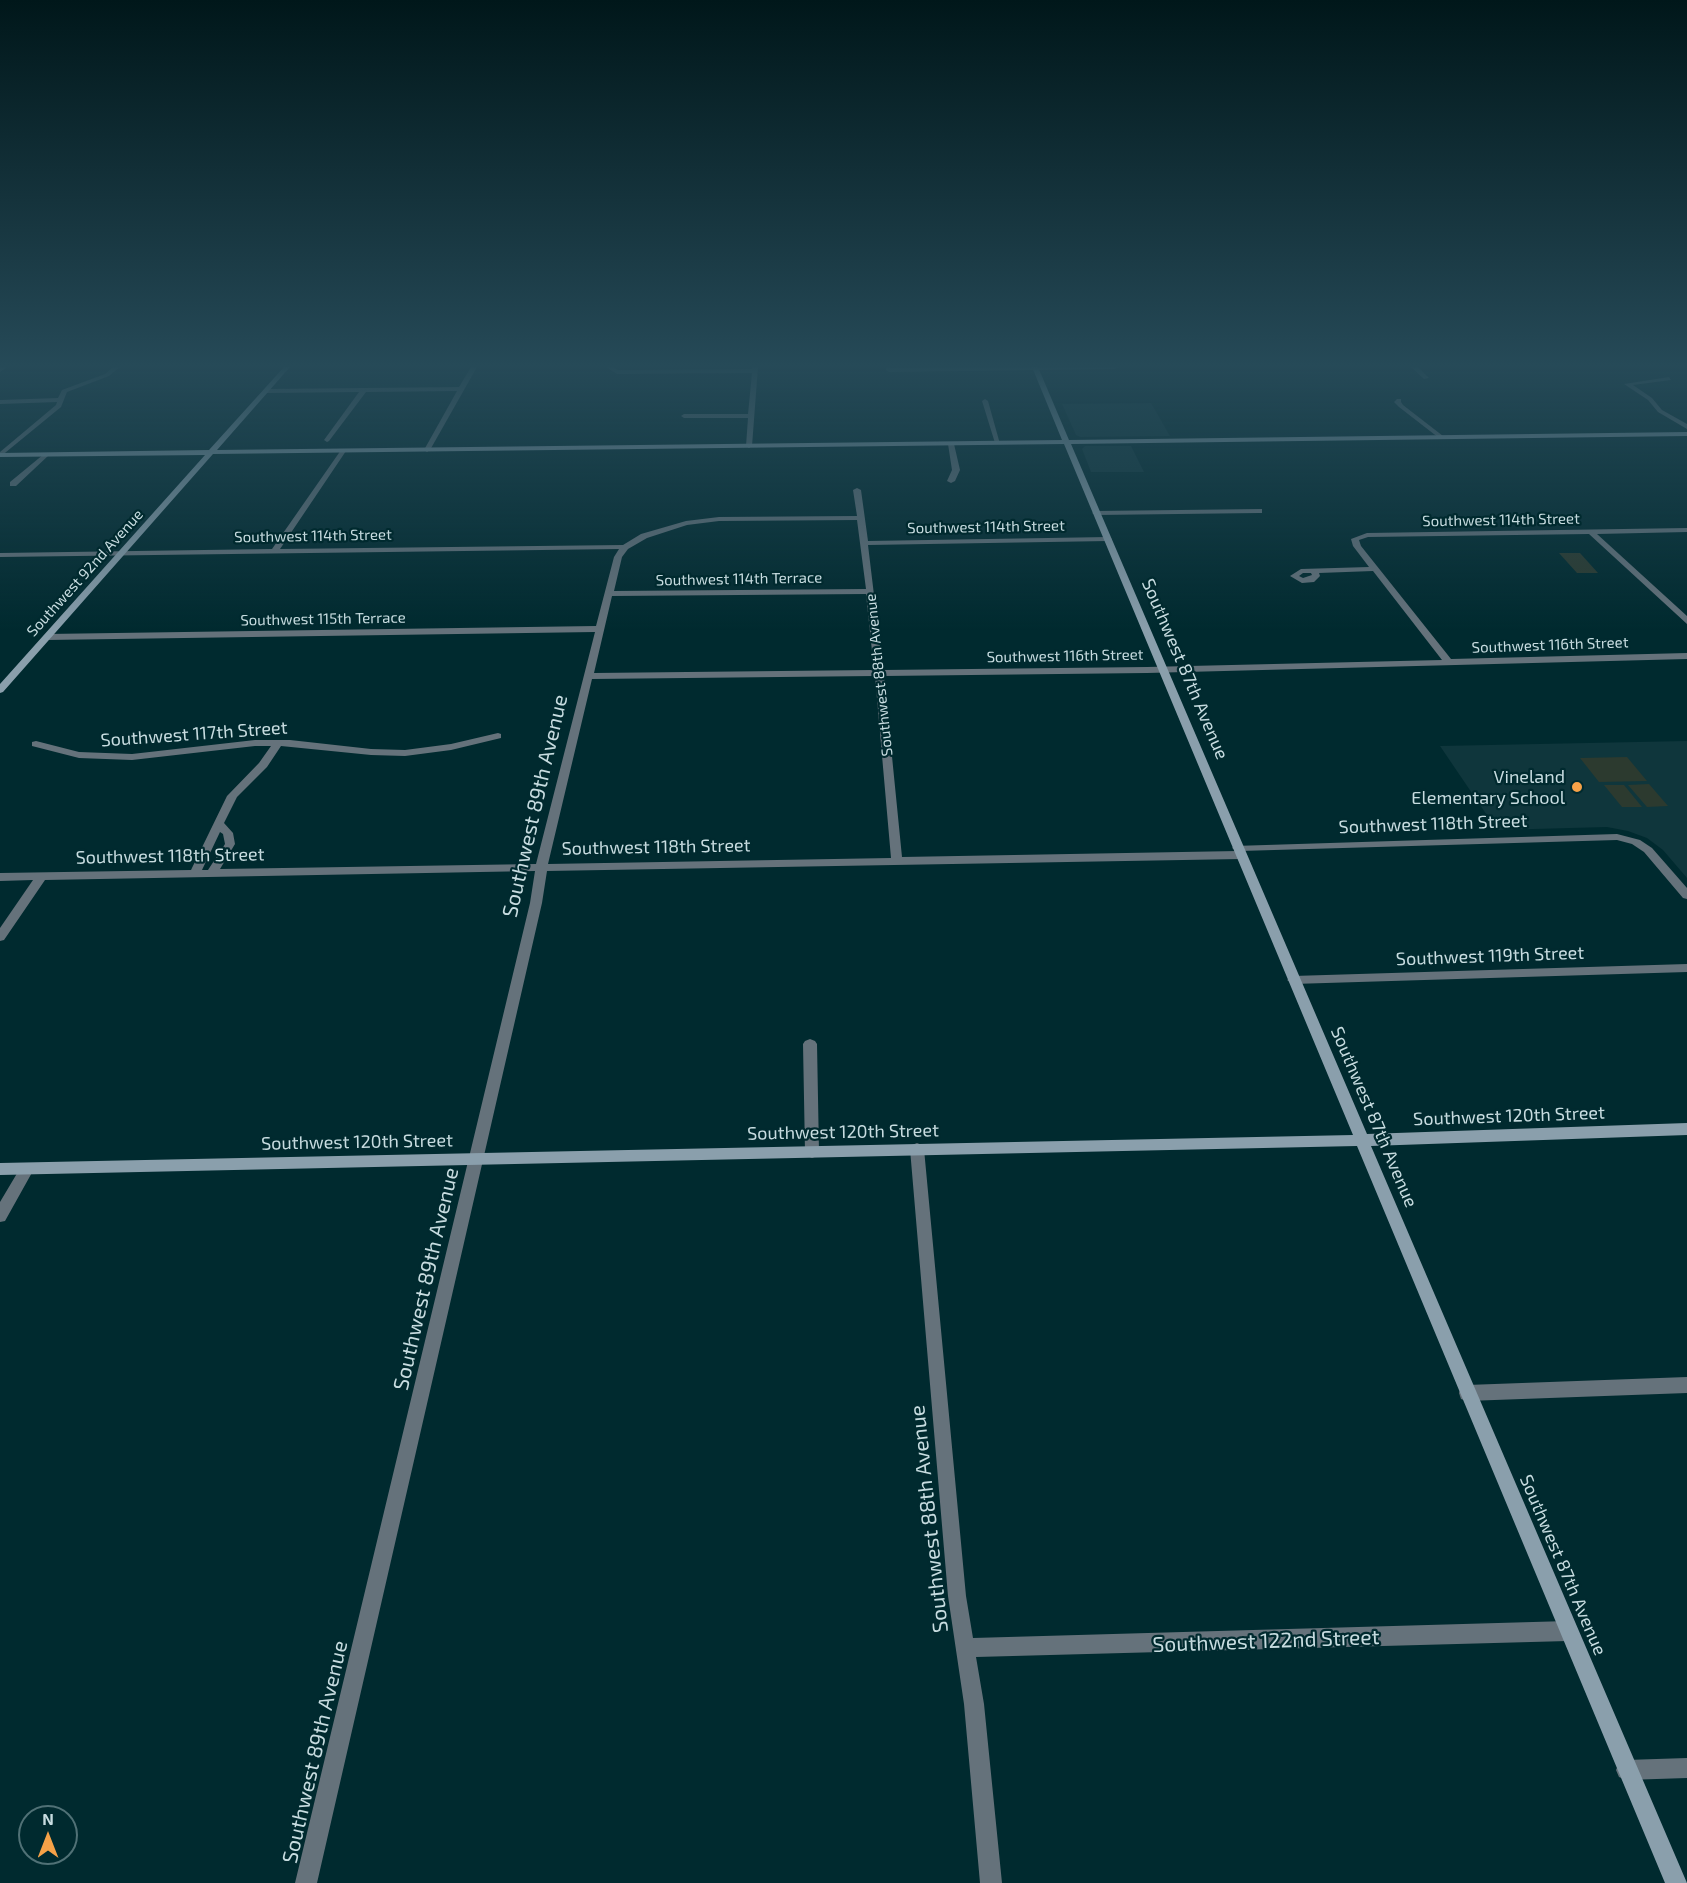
<!DOCTYPE html>
<html>
<head>
<meta charset="utf-8">
<style>
  body { margin:0 }
  #map { position:relative; width:1687px; height:1883px; overflow:hidden; background:#002a2f; font-family:"Exo 2",sans-serif }
  canvas { display:block }
  .north { position:absolute; left:18px; top:1805px; width:60px; height:60px; box-sizing:border-box; background:#002a2f; border:2px solid #507176; border-radius:50%; rotate:0deg; font-size:16px; font-weight:700; line-height:24px; text-align:center; color:#c7dce0 }
  .north::after { content:''; display:block; margin:auto; width:21px; height:27px; background:#f6a248; clip-path:polygon(50% 0,100% 100%,50% 72%,0 100%) }
</style>
</head>
<body>
<div id="map">
<canvas width="1687" height="1883"></canvas>
<div class="north">N</div>
</div>
<script>
const c = document.querySelector('canvas').getContext('2d');
c.lineJoin = 'round';
function fill(path, color) {
  c.fillStyle = color;
  c.fill(path, 'evenodd');
}
function shape(rows) {
  const path = new Path2D();
  for (const r of rows) {
    path.moveTo(r[0], r[1]);
    for (let i = 2; i < r.length; i += 2) path.lineTo(r[i], r[i + 1]);
  }
  return path;
}
function trace(path, color, width, dash) {
  c.strokeStyle = color;
  c.lineWidth = width;
  c.lineCap = dash ? 'butt' : 'round';
  c.setLineDash(dash || []);
  c.stroke(path);
}
function write(font, color, halo, rows, align = 'center') {
  c.font = font + ' "Exo 2",sans-serif';
  c.lineWidth = 4.5;
  c.setLineDash([]);
  c.textBaseline = 'middle';
  c.strokeStyle = halo;
  c.fillStyle = color;
  for (const [text, x, y, turn = 0] of rows) {
    c.save();
    c.translate(x, y);
    c.rotate((+turn || 0) * Math.PI / 180);
    c.textAlign = isNaN(turn) ? turn : align;
    if (halo) c.strokeText(text, 0, 0);
    c.fillText(text, 0, 0);
    c.restore();
  }
}
fill(shape([
  [1151,403,1170,436,1080,437,1076,435,1062,404],
  [1085,446,1131,446,1144,472,1091,472,1082,449],
  [1687,741,1687,878,1663,850,1647,838,1628,831,1607,827,1497,830,1440,746]
]), '#0f363c');
fill(shape([
  [1559,553,1580,553,1598,573,1577,573],
  [1627,757,1647,781,1599,782,1580,758],
  [1649,784,1668,806,1647,807,1628,785],
  [1604,785,1624,785,1642,807,1622,807]
]), '#2c3a2f');
fill(shape([
  [0,367,7,367,0,372,0,367],
  [113,367,120,367,109,376,67,392,61,407,0,457,0,452,56,405,57,402,0,404,0,400,58,398,62,390,105,374,113,367],
  [471,367,477,367,430,450,427,452,424,450,457,391,366,392,329,441,327,442,324,440,359,392,266,393,263,391,266,389,459,387,471,367],
  [606,367,613,367,618,370,752,369,752,367,758,367,752,446,749,448,746,446,748,418,684,418,681,416,684,414,748,414,752,373,617,374,606,367],
  [886,367,892,368,1118,367,1115,369,889,372,886,370,886,367],
  [1411,367,1418,367,1429,378,1424,379,1411,367],
  [1669,377,1671,380,1633,385,1652,398,1662,410,1687,424,1687,429,1658,412,1648,400,1624,384,1669,377],
  [985,399,988,401,1000,444,995,443,982,401,985,399],
  [1397,399,1401,399,1401,402,1403,405,1443,436,1443,438,1439,438,1399,407,1394,402,1397,399],
  [951,442,954,444,960,470,955,481,951,483,947,481,952,470,948,444,951,442],
  [343,449,346,451,280,549,623,545,641,534,686,521,719,517,857,516,853,490,857,488,861,490,868,541,1108,537,1112,539,1108,541,868,545,883,670,1147,667,1442,660,1373,571,1319,573,1320,576,1314,582,1302,583,1290,576,1301,569,1369,567,1353,546,1351,539,1367,533,1687,528,1687,532,1597,534,1687,616,1687,624,1589,534,1368,537,1359,540,1361,546,1451,659,1687,653,1687,659,1147,673,884,676,902,857,1238,851,1232,848,1234,846,1617,834,1640,840,1652,848,1687,888,1687,899,1683,898,1644,852,1632,844,1617,840,1240,851,1247,855,1241,859,547,871,542,903,317,1883,295,1883,530,903,535,871,45,880,4,940,0,941,0,928,33,880,0,881,0,873,191,870,227,796,259,763,271,746,255,746,132,760,79,758,32,746,32,742,36,741,79,752,132,754,255,740,290,740,371,749,405,750,451,744,498,733,501,734,501,738,451,750,405,756,371,755,281,746,267,767,237,797,224,823,233,833,235,844,220,869,536,864,595,632,47,640,43,637,47,634,596,626,614,557,619,549,0,557,0,553,272,549,341,450,343,449],
  [857,520,866,589,614,591,622,557,628,549,647,538,687,525,719,521,857,520],
  [1303,573,1311,573,1312,575,1303,578,1299,576,1303,573],
  [866,594,874,670,594,673,612,596,866,594],
  [875,676,891,858,548,864,592,679,875,676],
  [220,832,223,834,225,844,208,870,202,870,220,832],
  [44,454,49,455,16,486,10,486,10,482,44,454],
  [1262,509,1262,513,1259,513,1096,515,1092,513,1096,511,1262,509],
  [1687,964,1687,972,1293,984,1287,980,1293,976,1687,964],
  [810,1039,815,1041,817,1044,819,1152,817,1156,812,1158,807,1156,805,1152,803,1044,805,1041,810,1039],
  [917,1143,922,1145,924,1149,966,1596,973,1638,1568,1621,1575,1624,1578,1631,1575,1638,1568,1641,976,1657,984,1704,1002,1883,980,1883,964,1704,948,1596,910,1149,912,1145,917,1143],
  [27,1163,32,1165,34,1169,5,1221,0,1222,0,1202,22,1165,27,1163],
  [1687,1377,1687,1393,1467,1401,1461,1399,1459,1393,1461,1387,1467,1385,1687,1377],
  [1687,1758,1687,1778,1626,1780,1619,1777,1616,1770,1619,1763,1626,1760,1687,1758]
]), '#65727b');
fill(shape([
  [284,367,290,367,217,450,1062,440,1032,367,1038,367,1069,440,1687,432,1687,436,1071,444,1367,1134,1687,1123,1687,1135,1371,1146,1687,1883,1665,1883,1357,1146,0,1175,0,1163,1353,1135,1064,444,213,454,3,692,0,693,0,684,205,455,0,457,0,453,209,450,284,367]
]), '#8a9fac');
const sky = c.createLinearGradient(0, 0, 0, 631);
sky.addColorStop(0, '#00171a');
sky.addColorStop(0.58, '#264a58');
sky.addColorStop(1, '#264a5800');
c.fillStyle = sky;
c.fillRect(0, 0, 1687, 631);
for (const [x, y, r, color] of [
  [1577,787,6,"#f6a248"]
]) {
  const dot = new Path2D();
  dot.arc(x, y, r, 0, 2 * Math.PI);
  c.fillStyle = color;
  c.fill(dot);
  trace(dot, '#002a2f', 2);
}
write('15px', '#c7dce0', '#002a2f', [
  ["Southwest 114th Street",1501,520,-1],
  ["Southwest 114th Street",986,527,-1],
  ["Southwest 114th Street",313,536,-1],
  ["Southwest 92nd Avenue",85,573,-48],
  ["Southwest 114th Terrace",739,579,-1],
  ["Southwest 115th Terrace",323,619,-1],
  ["Southwest 116th Street",1550,645,-2],
  ["Southwest 116th Street",1065,656,-1],
  ["Southwest 88th Avenue",879,675,-96]
]);
write('18px', '#c7dce0', '#002a2f', [
  ["Southwest 87th Avenue",1185,669,67],
  ["Southwest 117th Street",194,734,-4],
  ["Southwest 118th Street",1433,824,-2],
  ["Southwest 118th Street",656,847,-1],
  ["Southwest 118th Street",170,856,-1],
  ["Southwest 119th Street",1490,956,-2],
  ["Southwest 120th Street",1509,1116,-2],
  ["Southwest 87th Avenue",1374,1117,67],
  ["Southwest 120th Street",843,1132,-1],
  ["Southwest 120th Street",357,1142,-1],
  ["Southwest 87th Avenue",1563,1565,67]
]);
write('18px', '#c7dce0', '#002a2f', [
  ["Vineland",1565,777],
  ["Elementary School",1565,798]
], 'right');
write('21px', '#c7dce0', '#002a2f', [
  ["Southwest 89th Avenue",535,806,-77],
  ["Southwest 89th Avenue",426,1279,-77],
  ["Southwest 88th Avenue",929,1519,-96],
  ["Southwest 122nd Street",1266,1641,-2],
  ["Southwest 89th Avenue",315,1752,-77]
]);
</script>
</body>
</html>
